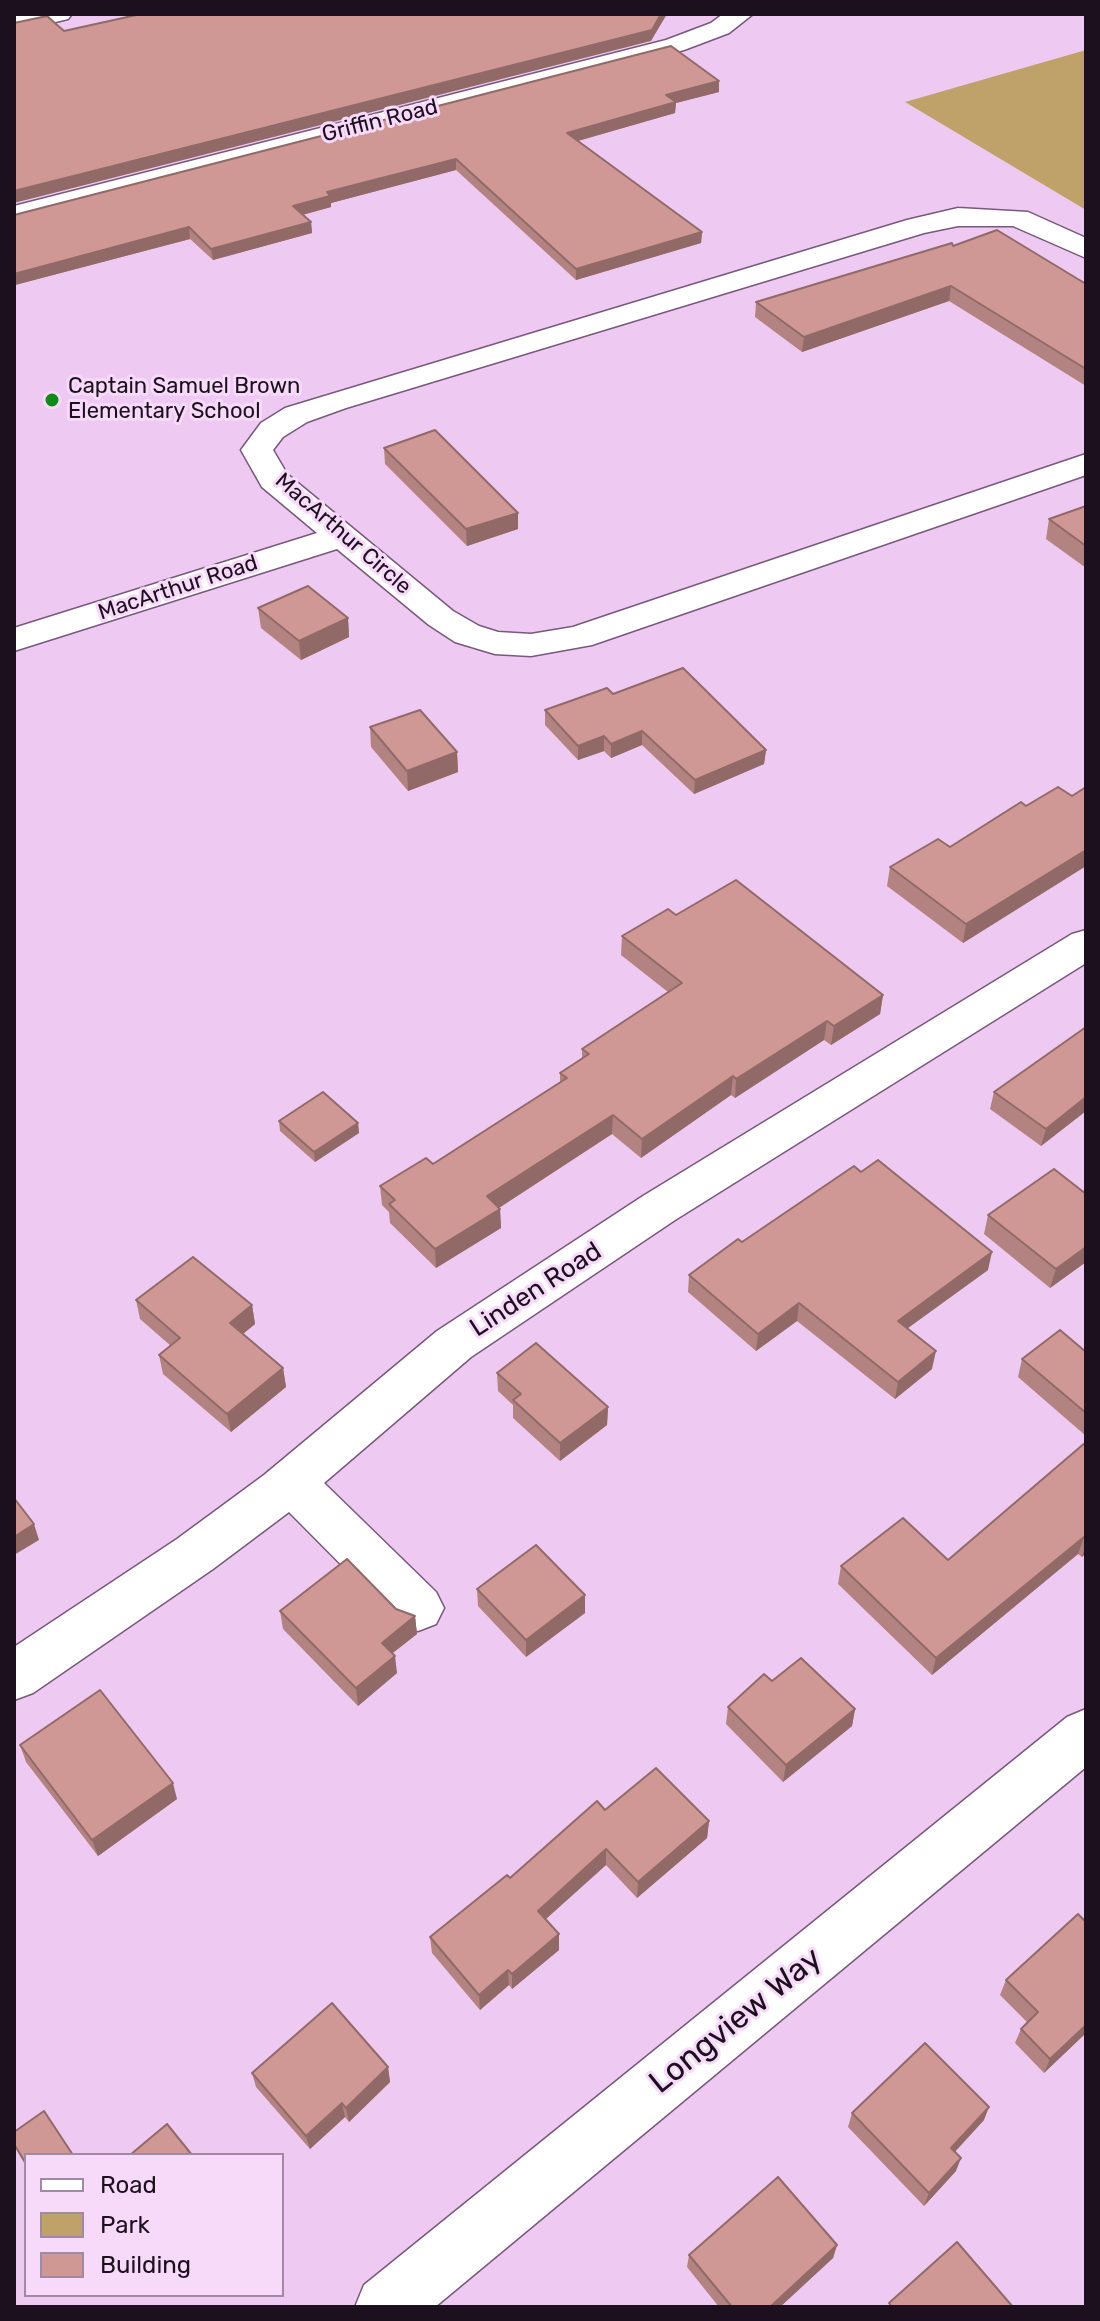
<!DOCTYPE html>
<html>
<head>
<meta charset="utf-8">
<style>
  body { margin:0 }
  #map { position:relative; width:1100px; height:2321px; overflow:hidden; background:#eecaf2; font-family:Rubik,sans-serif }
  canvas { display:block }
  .frame { position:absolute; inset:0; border:16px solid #1d101e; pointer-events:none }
  .legend { position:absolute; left:24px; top:2153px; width:260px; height:144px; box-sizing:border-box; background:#f7dafa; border:2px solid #a089a2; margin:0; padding:10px 14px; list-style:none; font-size:24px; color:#1d101e }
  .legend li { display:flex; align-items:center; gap:16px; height:40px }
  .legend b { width:40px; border:2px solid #a089a2 }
</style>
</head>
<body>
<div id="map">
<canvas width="1100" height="2321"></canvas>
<div class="frame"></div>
<ul class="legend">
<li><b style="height:10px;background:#fff"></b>Road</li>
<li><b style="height:22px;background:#bfa269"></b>Park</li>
<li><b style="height:22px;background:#cf9895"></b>Building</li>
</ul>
</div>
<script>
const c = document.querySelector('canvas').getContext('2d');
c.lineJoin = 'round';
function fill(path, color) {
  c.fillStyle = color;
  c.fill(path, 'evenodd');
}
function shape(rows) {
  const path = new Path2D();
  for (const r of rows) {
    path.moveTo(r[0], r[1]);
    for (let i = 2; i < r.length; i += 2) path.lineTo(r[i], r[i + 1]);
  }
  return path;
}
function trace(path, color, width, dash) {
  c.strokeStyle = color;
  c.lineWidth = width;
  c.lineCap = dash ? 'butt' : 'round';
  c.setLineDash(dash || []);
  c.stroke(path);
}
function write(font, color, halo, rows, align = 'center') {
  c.font = font + ' Rubik,sans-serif';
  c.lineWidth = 6;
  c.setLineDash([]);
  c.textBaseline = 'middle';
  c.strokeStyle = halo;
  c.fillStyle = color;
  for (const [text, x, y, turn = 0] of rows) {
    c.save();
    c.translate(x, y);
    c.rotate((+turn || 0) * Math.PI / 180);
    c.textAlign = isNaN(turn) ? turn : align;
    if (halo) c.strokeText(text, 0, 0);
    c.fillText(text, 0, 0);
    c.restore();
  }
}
fill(shape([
  [1086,50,1086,210,905,102]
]), '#bfa269');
const street = shape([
  [25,14,72,14,68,19,14,32,14,16,25,14],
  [723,14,753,14,729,33,684,50,14,224,14,206,666,40,711,23,723,14],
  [958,208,1028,212,1086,238,1086,258,1013,226,958,226,924,233,346,408,307,422,283,437,273,450,287,474,453,611,479,626,498,632,531,634,573,627,1086,454,1086,475,592,645,531,656,495,654,455,642,429,625,337,549,14,651,14,628,317,533,262,487,241,450,261,423,285,408,907,220,958,208],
  [1086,930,1086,963,675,1220,471,1357,324,1483,436,1592,444,1608,436,1624,418,1631,400,1624,289,1512,213,1569,33,1693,14,1700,14,1647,177,1539,264,1475,437,1331,643,1196,1072,934,1086,930],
  [1086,1709,1086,1767,435,2307,355,2307,364,2285,1067,1717,1086,1709]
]);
trace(street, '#78587b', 3);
fill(street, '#fff');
fill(shape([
  [719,81,719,92,676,103,675,113,578,141,702,232,701,243,576,280,456,170,331,203,331,207,303,215,311,222,312,233,213,260,190,239,15,285,14,284,14,215],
  [953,246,1086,284,1086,386,949,301,802,352,755,317,756,302],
  [384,448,518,513,518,529,467,546,385,464],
  [1086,506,1086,568,1046,539,1049,519],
  [258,608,348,618,349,637,301,660,261,628],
  [613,694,766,750,764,764,694,794,642,745,611,758,604,751,578,760,545,725,545,710],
  [370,727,457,752,458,772,408,791,371,747],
  [1086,787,1086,866,963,943,887,886,890,867,950,847,1026,806,1072,796],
  [676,915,883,995,880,1014,831,1045,824,1040,735,1098,731,1095,641,1158,612,1134,499,1208,500,1209,501,1228,436,1268,390,1223,389,1212,382,1205,380,1186,433,1164,560,1083,560,1073,582,1059,582,1049,668,992,621,955,622,936],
  [1086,1027,1086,1111,1041,1146,990,1109,994,1092],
  [279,1121,358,1123,359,1133,315,1162,280,1131],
  [1086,1194,1086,1262,1050,1288,984,1234,988,1215],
  [742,1242,988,1270,908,1328,932,1369,895,1399,797,1321,756,1351,688,1292,689,1275],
  [136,1300,252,1305,255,1324,243,1334,283,1368,286,1387,231,1432,163,1374,159,1355,171,1346,140,1319],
  [1086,1352,1086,1436,1018,1377,1022,1359],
  [497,1373,608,1407,607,1425,560,1461,513,1418,513,1405,498,1391],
  [1086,1442,1086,1553,1082,1557,1078,1554,932,1675,838,1584,841,1566,948,1560],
  [477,1589,585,1613,526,1657,478,1606],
  [396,1609,415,1616,417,1634,392,1653,397,1673,358,1706,283,1629,280,1611],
  [772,1681,855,1709,852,1726,783,1782,726,1724,728,1707],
  [20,1745,177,1799,98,1856,26,1762],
  [605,1810,709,1821,707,1838,637,1898,606,1865,546,1919,559,1934,559,1950,512,1989,509,1985,480,2010,432,1953,430,1937],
  [1086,1922,1086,2033,1044,2073,1015,2043,1021,2029,1027,2022,1000,1995,1006,1980],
  [388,2067,390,2082,349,2122,345,2117,310,2149,256,2087,252,2073],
  [852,2113,984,2120,955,2152,956,2171,924,2206,848,2127],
  [837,2245,833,2258,780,2307,719,2307,687,2267,689,2255]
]), '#b28380');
fill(shape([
  [661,14,667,14,651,41,14,203,14,191],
  [719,81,719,92,676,103,675,113,567,144,567,133,666,95],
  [456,159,456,170,331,203,331,207,294,217,293,206,327,192],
  [311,222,312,233,213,260,211,249],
  [189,227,190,239,15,285,14,274],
  [702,232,701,243,576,280,576,269],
  [951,286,949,301,802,352,804,337],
  [518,513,518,529,467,546,466,529],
  [348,618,349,637,301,660,299,641],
  [642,731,642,745,611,758,611,744],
  [604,736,604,751,578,760,578,746],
  [766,750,764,764,694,794,695,780],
  [457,752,458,772,408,791,407,771],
  [1086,850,1086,866,963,943,966,924],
  [883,995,880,1014,831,1045,834,1026],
  [827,1021,824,1040,735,1098,736,1079],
  [733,1076,731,1095,641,1158,642,1139],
  [1086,1097,1086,1111,1041,1146,1046,1129],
  [613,1115,612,1134,488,1215,487,1196],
  [358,1123,359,1133,315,1162,314,1152],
  [500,1209,501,1228,436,1268,435,1249],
  [1086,1247,1086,1262,1050,1288,1056,1269],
  [992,1252,988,1270,894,1338,898,1321],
  [799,1303,797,1321,756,1351,758,1334],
  [252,1305,255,1324,233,1342,230,1323],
  [936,1351,932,1369,895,1399,898,1382],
  [283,1368,286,1387,231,1432,227,1414],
  [608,1407,607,1425,560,1461,560,1443],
  [34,1524,39,1540,14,1555,14,1537],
  [1084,1537,1078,1554,932,1675,936,1658],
  [1086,1544,1086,1553,1082,1557],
  [585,1595,585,1613,526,1657,526,1640],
  [415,1616,417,1634,384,1660,382,1643],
  [395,1656,397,1673,358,1706,356,1688],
  [855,1709,852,1726,783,1782,786,1765],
  [173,1783,177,1799,98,1856,92,1840],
  [709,1821,707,1838,637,1898,638,1882],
  [606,1849,606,1865,538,1926,538,1911],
  [559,1934,559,1950,512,1989,512,1974],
  [508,1970,509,1985,480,2010,479,1995],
  [1086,2025,1086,2033,1044,2073,1050,2059],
  [388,2067,390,2082,349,2122,346,2108],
  [342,2103,345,2117,310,2149,306,2136],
  [989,2107,984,2120,946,2161,951,2148],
  [961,2158,956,2171,924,2206,929,2193],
  [837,2245,833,2258,780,2307,770,2307]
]), '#916a68');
const building = shape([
  [141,14,661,14,652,30,14,191,14,23,47,16,64,31,141,14],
  [671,46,719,81,666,95,676,102,567,133,702,232,576,269,456,159,327,192,330,196,293,206,311,222,211,249,189,227,14,274,14,215,671,46],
  [997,230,1086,284,1086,369,951,286,804,337,756,302,952,243,953,246,997,230],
  [435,430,518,513,466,529,384,448,435,430],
  [1086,506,1086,546,1049,519,1086,506],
  [308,586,348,618,299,641,258,608,308,586],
  [683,668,766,750,695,780,642,731,611,744,604,736,578,746,545,710,607,688,613,694,683,668],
  [420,710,457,752,407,771,370,727,420,710],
  [1058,787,1072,796,1086,787,1086,850,966,924,890,867,938,839,950,847,1021,802,1026,806,1058,787],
  [736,880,883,995,834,1026,827,1021,736,1079,733,1076,642,1139,613,1115,487,1196,500,1209,435,1249,389,1204,395,1200,380,1186,426,1158,433,1164,567,1078,560,1073,589,1054,582,1049,682,983,622,936,668,909,676,915,736,880],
  [1086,1027,1086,1097,1046,1129,994,1092,1086,1027],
  [323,1092,358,1123,314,1152,279,1121,323,1092],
  [878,1160,992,1252,898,1321,936,1351,898,1382,799,1303,758,1334,689,1275,738,1239,742,1242,854,1166,861,1172,878,1160],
  [1054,1169,1086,1194,1086,1247,1056,1269,988,1215,1054,1169],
  [193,1257,252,1305,230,1323,283,1368,227,1414,159,1355,180,1338,136,1300,193,1257],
  [1060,1330,1086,1352,1086,1413,1022,1359,1060,1330],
  [536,1343,608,1407,560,1443,513,1400,521,1394,497,1373,536,1343],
  [1086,1442,1086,1539,1084,1537,936,1658,841,1566,903,1518,948,1560,1086,1442],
  [14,1498,34,1524,14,1537,14,1498],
  [536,1545,585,1595,526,1640,477,1589,536,1545],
  [347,1559,396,1609,415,1616,382,1643,395,1656,356,1688,280,1611,347,1559],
  [801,1658,855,1709,786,1765,728,1707,764,1674,772,1681,801,1658],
  [100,1690,173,1783,92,1840,20,1745,100,1690],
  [656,1768,709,1821,638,1882,606,1849,538,1911,559,1934,512,1974,508,1970,479,1995,430,1937,507,1875,510,1878,597,1801,605,1810,656,1768],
  [1078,1914,1086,1922,1086,2025,1050,2059,1021,2029,1038,2012,1006,1980,1078,1914],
  [332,2003,388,2067,346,2108,342,2103,306,2136,252,2073,332,2003],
  [925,2043,989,2107,951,2148,961,2158,929,2193,852,2113,925,2043],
  [44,2111,73,2155,26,2155,26,2164,14,2144,14,2132,44,2111],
  [167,2124,192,2155,130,2155,167,2124],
  [778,2177,837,2245,770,2307,732,2307,689,2255,778,2177],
  [957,2242,1013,2307,892,2307,889,2303,957,2242]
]);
fill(building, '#cf9895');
trace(building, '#916a68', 2);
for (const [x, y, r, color] of [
  [52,400,8,"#0b8c17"]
]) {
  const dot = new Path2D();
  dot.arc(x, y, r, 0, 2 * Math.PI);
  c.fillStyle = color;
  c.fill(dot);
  trace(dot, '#f7dafa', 3);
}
write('22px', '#1d101e', '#f7dafa', [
  ["Griffin Road",380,121,-14],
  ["MacArthur Circle",343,534,41],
  ["MacArthur Road",178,588,-18]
]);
write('22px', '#1d101e', '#f7dafa', [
  ["Captain Samuel Brown",68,387],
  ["Elementary School",68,412]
], 'left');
write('26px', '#1d101e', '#f7dafa', [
  ["Linden Road",536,1290,-33]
]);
write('32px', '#1d101e', '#f7dafa', [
  ["Longview Way",736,2021,-39]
]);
</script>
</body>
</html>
